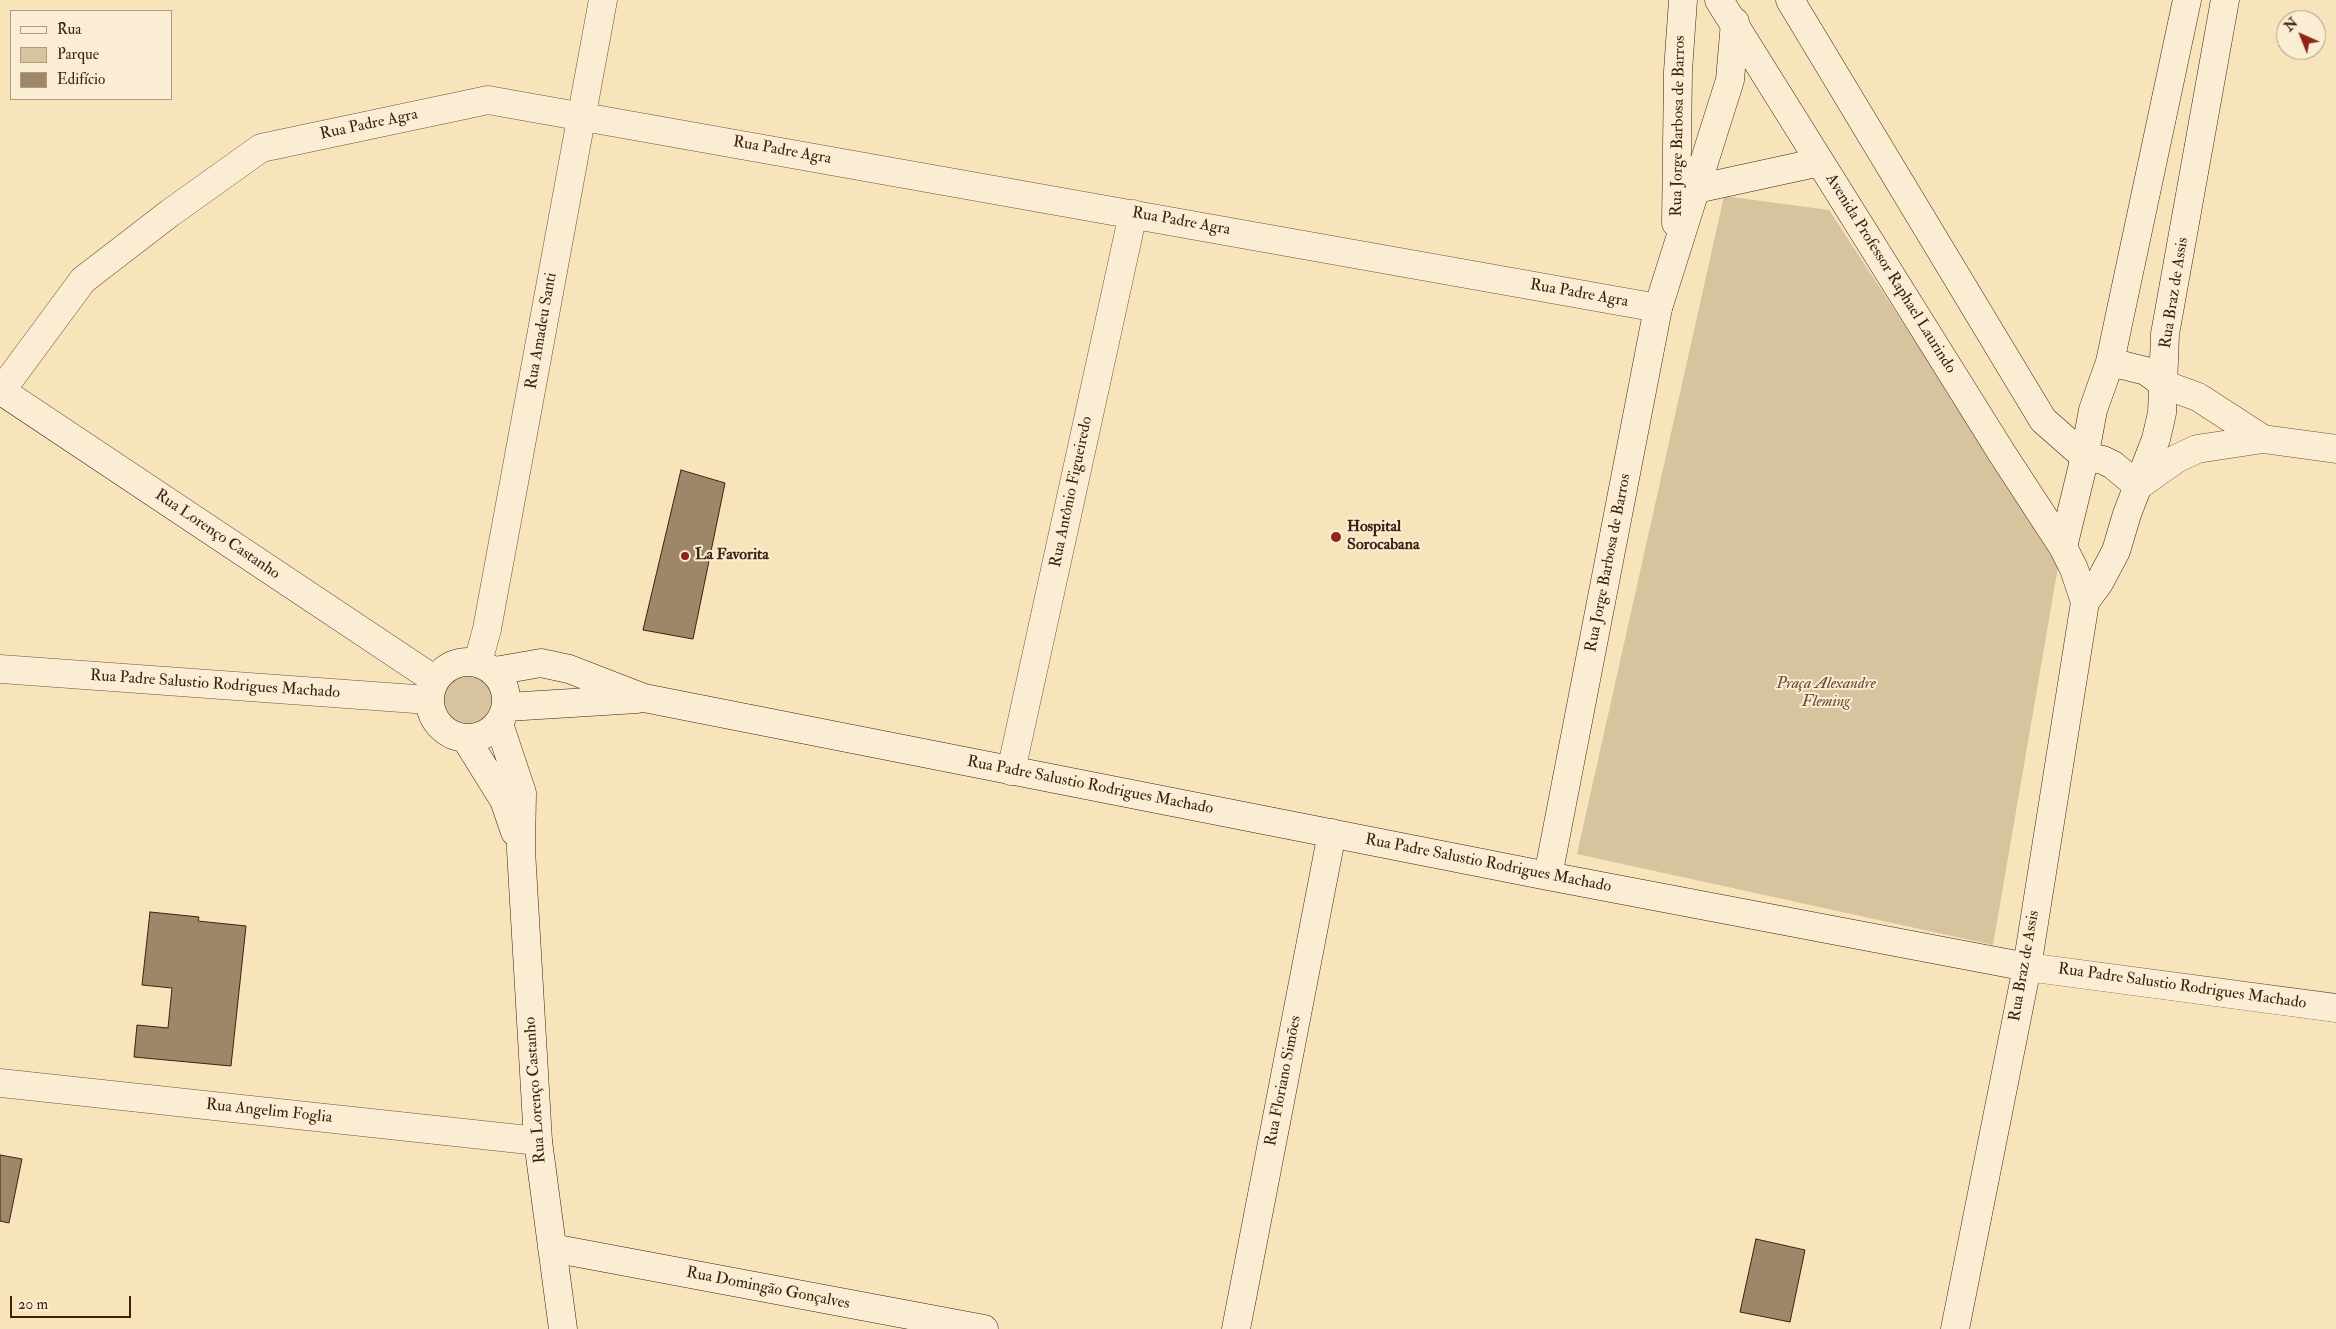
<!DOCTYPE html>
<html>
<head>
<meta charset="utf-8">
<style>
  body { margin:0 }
  #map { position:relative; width:2336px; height:1329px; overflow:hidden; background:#f7e4bb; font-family:"IM FELL Double Pica",serif }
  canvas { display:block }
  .legend { position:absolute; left:10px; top:10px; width:162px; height:90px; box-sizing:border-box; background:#faedd3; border:1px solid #ae9b85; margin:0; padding:6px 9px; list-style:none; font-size:15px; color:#3d2110 }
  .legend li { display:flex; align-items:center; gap:10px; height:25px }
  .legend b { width:25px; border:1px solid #ae9b85 }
  .north { position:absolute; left:2276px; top:10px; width:50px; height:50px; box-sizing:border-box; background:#faedd3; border:1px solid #ae9b85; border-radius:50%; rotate:316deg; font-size:14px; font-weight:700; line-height:20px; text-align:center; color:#3d2110 }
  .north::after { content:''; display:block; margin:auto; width:18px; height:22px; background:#8f2418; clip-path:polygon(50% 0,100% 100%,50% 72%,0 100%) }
  .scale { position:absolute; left:10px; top:1296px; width:121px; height:22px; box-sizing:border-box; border:2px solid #3d2110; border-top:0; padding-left:6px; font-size:15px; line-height:18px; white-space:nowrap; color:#3d2110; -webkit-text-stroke:4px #faedd3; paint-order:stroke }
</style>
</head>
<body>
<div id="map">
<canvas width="2336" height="1329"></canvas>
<ul class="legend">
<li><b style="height:6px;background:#faedd3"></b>Rua</li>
<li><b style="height:14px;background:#d7c39e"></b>Parque</li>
<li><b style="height:14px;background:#9e8669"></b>Edifício</li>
</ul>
<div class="north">N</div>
<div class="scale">20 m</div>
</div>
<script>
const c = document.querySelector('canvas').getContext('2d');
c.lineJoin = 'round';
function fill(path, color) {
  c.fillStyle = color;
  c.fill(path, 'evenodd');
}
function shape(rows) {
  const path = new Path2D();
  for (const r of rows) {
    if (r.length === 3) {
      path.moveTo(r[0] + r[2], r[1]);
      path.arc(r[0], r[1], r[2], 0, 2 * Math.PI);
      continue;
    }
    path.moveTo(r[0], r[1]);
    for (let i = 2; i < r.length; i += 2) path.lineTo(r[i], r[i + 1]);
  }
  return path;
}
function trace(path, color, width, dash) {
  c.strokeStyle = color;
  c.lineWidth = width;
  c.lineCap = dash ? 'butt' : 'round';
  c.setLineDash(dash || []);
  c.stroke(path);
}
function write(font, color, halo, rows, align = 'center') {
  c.font = font + ' "IM FELL Double Pica",serif';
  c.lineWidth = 4;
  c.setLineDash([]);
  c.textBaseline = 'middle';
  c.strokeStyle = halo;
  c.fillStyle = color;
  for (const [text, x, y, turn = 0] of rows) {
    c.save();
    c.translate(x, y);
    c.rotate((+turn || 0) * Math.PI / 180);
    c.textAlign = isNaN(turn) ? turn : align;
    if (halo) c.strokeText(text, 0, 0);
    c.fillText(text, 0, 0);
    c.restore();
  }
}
fill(shape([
  [1724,196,1829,210,1943,384,2058,567,1993,945,1577,854],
  [468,700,29]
]), '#d7c39e');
const building = shape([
  [681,470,725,483,693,639,643,630,681,470],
  [150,912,199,917,198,921,246,926,231,1066,134,1057,137,1025,168,1028,172,988,142,985,150,912],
  [0,1155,22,1159,9,1223,0,1221,0,1155],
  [1756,1239,1805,1250,1790,1322,1740,1312,1756,1239]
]);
fill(building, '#9e8669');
trace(building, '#3d2110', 1);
const street = shape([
  [2165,385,2198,397,2263,439],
  [1,391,83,280,170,213,261,148,488,100,1658,308],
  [2138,486,2176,459,2197,449,2263,439,2336,449],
  [478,662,487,629,603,0],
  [0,669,429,700],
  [1011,771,1133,214],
  [2027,967,2336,1008],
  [0,1083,538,1141]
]);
const secondary = shape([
  [1719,0,2003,455,2063,547,2074,569,2085,602,2027,967,1955,1329],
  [1790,0,2043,420,2085,457],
  [1696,189,1820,162],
  [1676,223,1678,71,1683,0],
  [2110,362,2146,371,2165,385],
  [0,390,435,680],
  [2085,457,2103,460,2113,465,2138,486],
  [2063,547,2082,469,2093,410,2110,362,2118,324,2187,0],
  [2085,602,2099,583,2116,551,2127,514,2156,439,2162,413,2165,334,2225,0],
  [468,700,38],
  [495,671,541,663,569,669,644,698,1548,876,2027,967],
  [507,707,637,699],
  [499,724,522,793,521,850,538,1141,563,1329],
  [466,739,504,800,515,832],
  [1548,876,1658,308,1730,80,1735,22],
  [552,1248,984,1329],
  [1236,1329,1332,833]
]);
trace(street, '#6c523b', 29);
trace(secondary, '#3d2110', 29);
trace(street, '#faedd3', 28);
trace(secondary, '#faedd3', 28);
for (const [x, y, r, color] of [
  [1336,537,6,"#8f2418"],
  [685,556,5,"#8f2418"]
]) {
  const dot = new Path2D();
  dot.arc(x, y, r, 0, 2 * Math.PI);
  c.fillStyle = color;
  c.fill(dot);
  trace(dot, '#faedd3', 2);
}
write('16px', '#3d2110', '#faedd3', [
  ["Rua Padre Agra",369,125,-12],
  ["Rua Jorge Barbosa de Barros",1679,126,-89],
  ["Rua Padre Agra",782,151,10],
  ["Rua Padre Agra",1181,222,10],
  ["Avenida Professor Raphael Laurindo",1890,274,58],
  ["Rua Braz de Assis",2175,293,-81],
  ["Rua Padre Agra",1579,294,10],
  ["Rua Amadeu Santi",542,331,-80],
  ["Rua Antônio Figueiredo",1072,492,-78],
  ["Rua Lorenço Castanho",217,535,34],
  ["Rua Jorge Barbosa de Barros",1609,563,-79],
  ["Rua Padre Salustio Rodrigues Machado",215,685,4],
  ["Rua Padre Salustio Rodrigues Machado",1090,786,11],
  ["Rua Padre Salustio Rodrigues Machado",1488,864,11],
  ["Rua Braz de Assis",2025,966,-80],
  ["Rua Padre Salustio Rodrigues Machado",2182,987,8],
  ["Rua Floriano Simões",1284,1081,-79],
  ["Rua Lorenço Castanho",536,1090,-94],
  ["Rua Angelim Foglia",269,1112,6],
  ["Rua Domingão Gonçalves",768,1289,11]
]);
write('bold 16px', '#3d2110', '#faedd3', [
  ["Hospital",1347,528],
  ["Sorocabana",1347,546],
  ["La Favorita",695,556]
], 'left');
write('italic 16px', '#644a34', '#faedd3', [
  ["Praça Alexandre",1826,685],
  ["Fleming",1826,703]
]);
</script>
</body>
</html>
